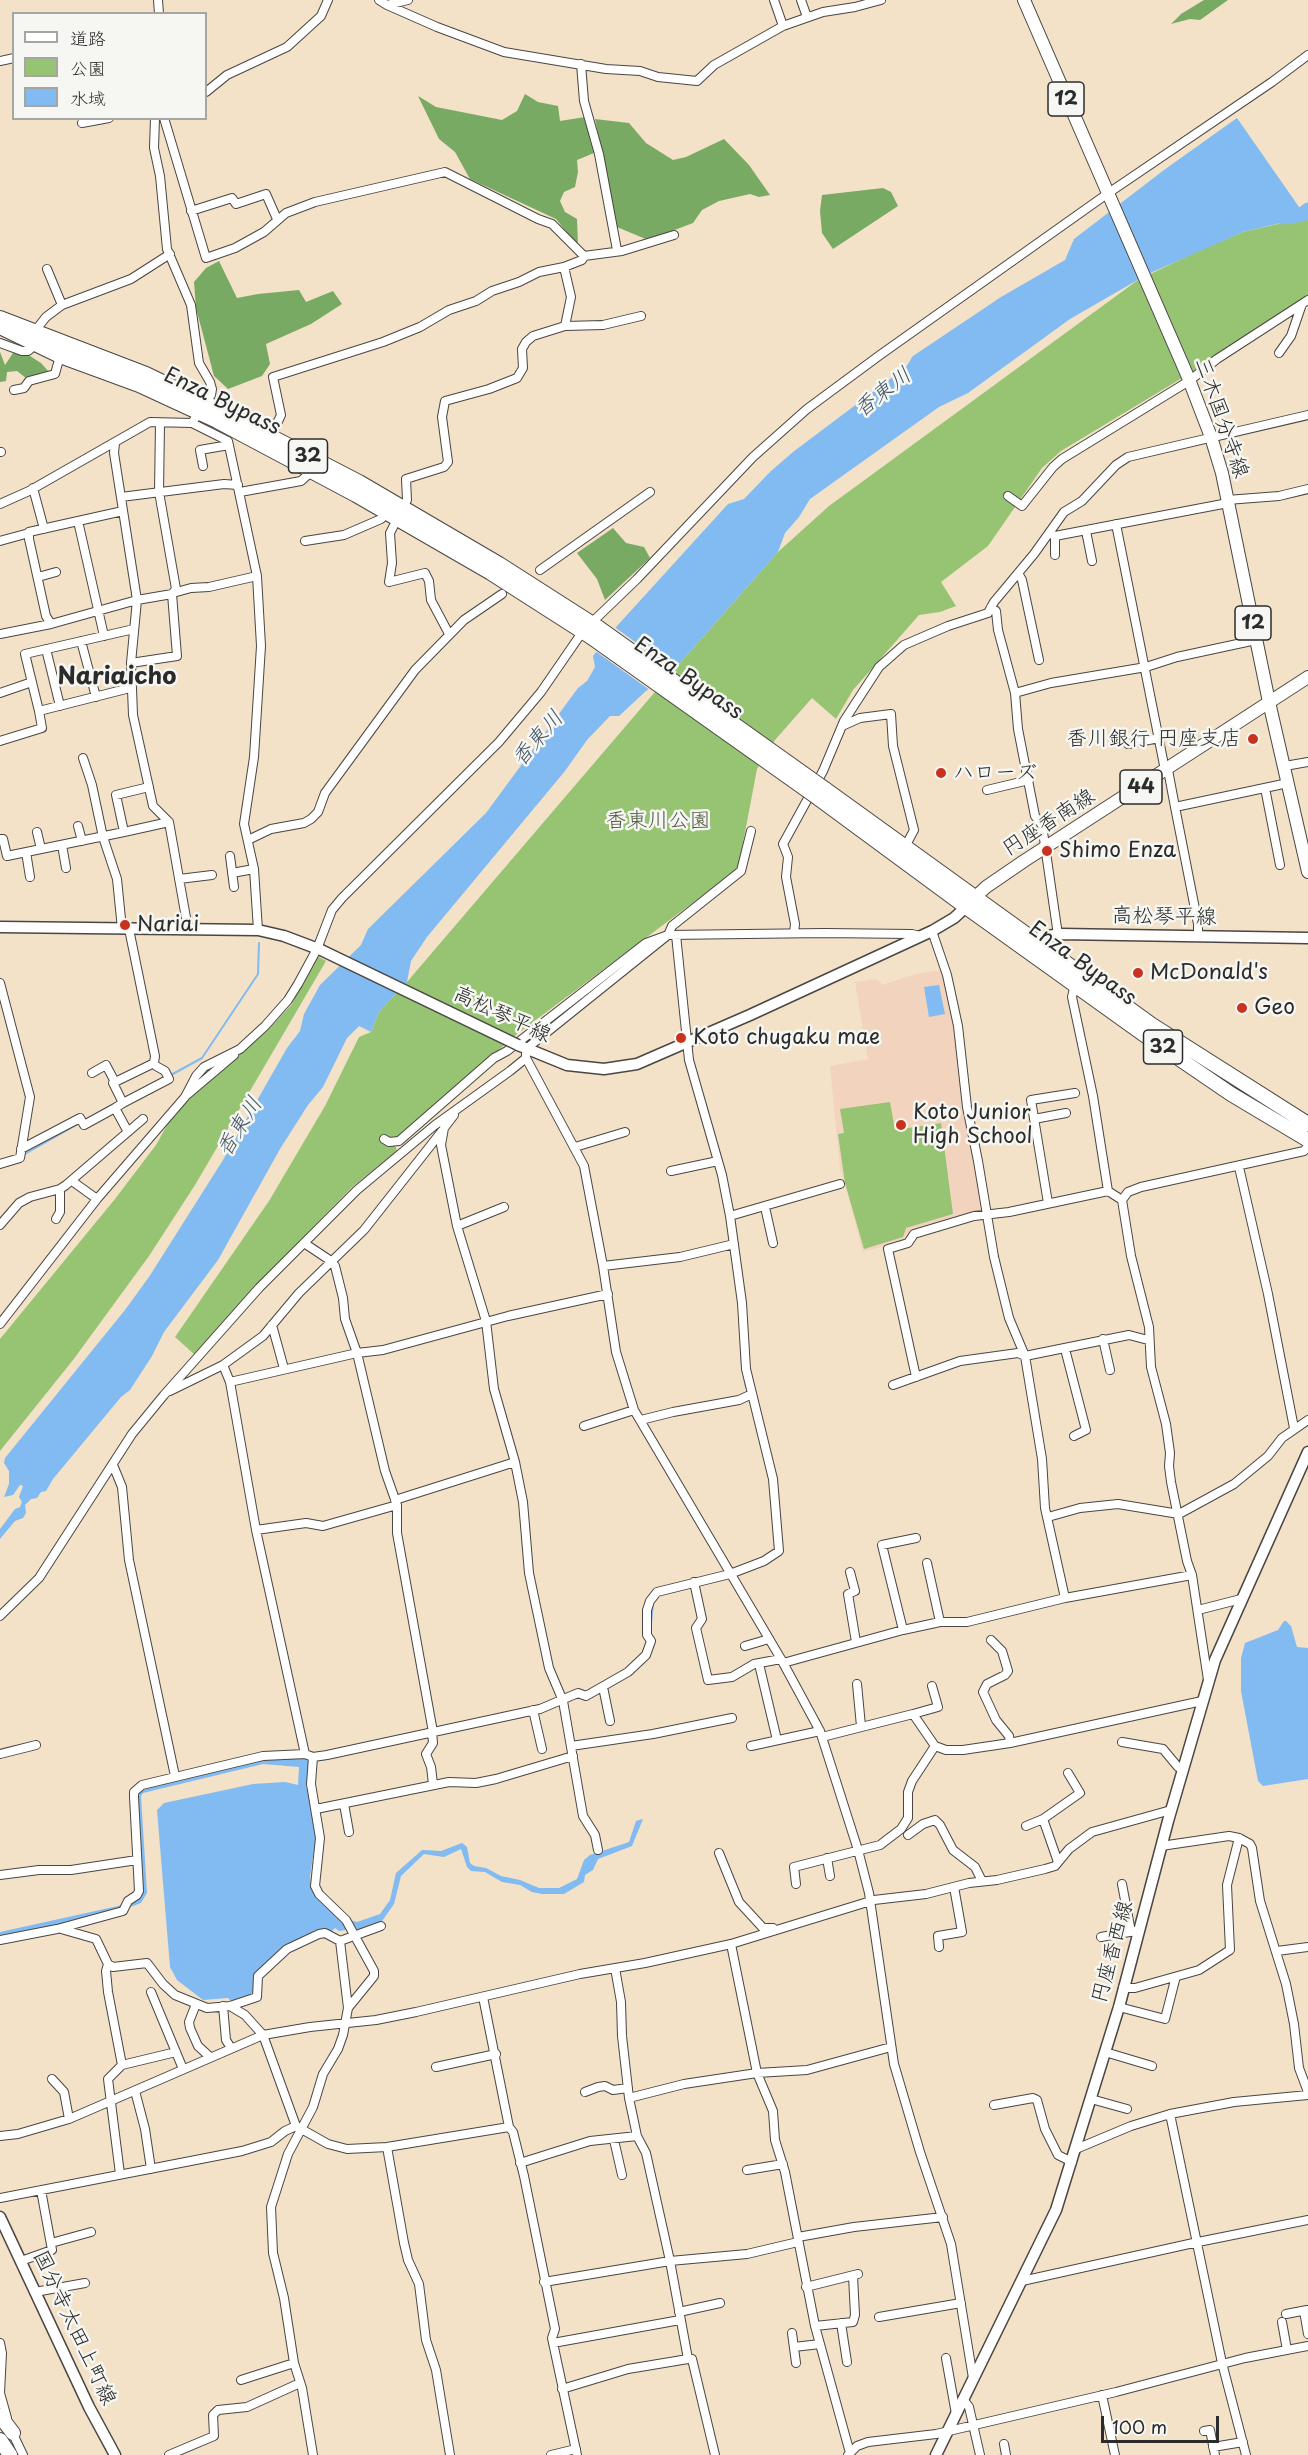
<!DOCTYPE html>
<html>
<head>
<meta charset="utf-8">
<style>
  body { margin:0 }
  #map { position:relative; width:1308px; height:2455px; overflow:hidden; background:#f3e1c8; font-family:"Playpen Sans","Klee One",sans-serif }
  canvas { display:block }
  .legend { position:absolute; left:12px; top:12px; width:195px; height:108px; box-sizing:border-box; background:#f6f6f2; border:2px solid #a5a5a2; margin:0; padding:8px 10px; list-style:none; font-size:18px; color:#2b2b2b }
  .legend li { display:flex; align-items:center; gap:12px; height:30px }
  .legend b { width:30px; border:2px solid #a5a5a2 }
  .scale { position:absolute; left:1101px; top:2416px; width:118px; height:27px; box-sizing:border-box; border:3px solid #2b2b2b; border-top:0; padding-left:8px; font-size:18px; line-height:21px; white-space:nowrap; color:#2b2b2b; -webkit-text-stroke:4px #f6f6f2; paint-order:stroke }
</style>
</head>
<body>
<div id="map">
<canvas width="1308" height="2455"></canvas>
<ul class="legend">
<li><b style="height:8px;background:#fff"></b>道路</li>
<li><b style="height:16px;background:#96c472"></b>公園</li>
<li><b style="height:16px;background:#81bbf2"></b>水域</li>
</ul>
<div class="scale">100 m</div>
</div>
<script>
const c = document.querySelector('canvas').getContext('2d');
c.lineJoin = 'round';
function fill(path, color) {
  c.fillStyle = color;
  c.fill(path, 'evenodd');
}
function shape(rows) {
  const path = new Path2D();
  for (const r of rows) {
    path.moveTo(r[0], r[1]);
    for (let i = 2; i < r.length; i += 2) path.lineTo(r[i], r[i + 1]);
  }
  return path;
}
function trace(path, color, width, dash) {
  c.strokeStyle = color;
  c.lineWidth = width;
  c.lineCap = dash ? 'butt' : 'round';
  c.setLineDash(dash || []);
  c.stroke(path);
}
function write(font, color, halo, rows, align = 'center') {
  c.font = font + ' "Playpen Sans","Klee One",sans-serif';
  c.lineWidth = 5;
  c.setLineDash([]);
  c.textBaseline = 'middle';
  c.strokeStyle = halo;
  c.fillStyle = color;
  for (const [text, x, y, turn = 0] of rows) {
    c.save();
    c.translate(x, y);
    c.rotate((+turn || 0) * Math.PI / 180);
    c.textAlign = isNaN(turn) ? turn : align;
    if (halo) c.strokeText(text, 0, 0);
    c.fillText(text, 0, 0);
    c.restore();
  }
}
fill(shape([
  [941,970,956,1027,963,1108,973,1155,975,1156,985,1212,936,1223,910,1233,906,1240,863,1252,840,1167,830,1066,868,1059,855,982,877,979,882,985,916,974]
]), '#f2d4be');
fill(shape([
  [1308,217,1308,297,1192,372,1061,451,1042,468,988,546,941,582,956,606,940,612,919,615,853,690,836,719,812,698,775,740,757,769,738,869,517,1034,394,1142,397,1151,352,1187,256,1285,195,1355,175,1337,269,1201,325,1106,359,1037,371,1032,379,1012,407,982,666,679,778,552,829,506,1138,280,1196,252,1243,232],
  [317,956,326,961,195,1185,149,1256,73,1360,0,1451,0,1339,115,1199,156,1145,171,1118,190,1097,267,1031,292,1004],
  [890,1102,895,1130,941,1123,953,1214,906,1228,903,1237,864,1249,845,1183,838,1134,844,1133,840,1109]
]), '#96c472');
fill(shape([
  [1204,0,1228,0,1200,20,1190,19,1171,24,1181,14],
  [525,94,538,102,558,106,560,121,585,117,594,153,577,160,578,172,575,187,564,192,560,201,565,212,577,219,578,246,556,219,470,179,455,152,439,139,418,96,436,107,502,120,517,111],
  [595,119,629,123,646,143,673,160,686,157,724,139,749,165,770,195,759,197,750,194,719,201,702,210,693,223,648,240,617,227],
  [883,188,891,192,898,206,833,249,822,233,820,211,822,195],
  [219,261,237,298,258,294,299,290,306,302,333,291,342,304,311,324,266,344,270,364,262,376,228,389,214,376,196,308,194,282,206,268],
  [0,352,5,365,13,353,30,356,41,363,49,372,26,378,17,371,7,372,6,381,0,382],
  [613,528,626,543,644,547,650,558,605,600,597,579,577,553]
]), '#78aa64');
fill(shape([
  [1237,118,1306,217,1243,232,1148,274,1070,319,968,393,939,407,810,499,799,517,785,533,778,552,673,671,646,691,619,716,610,716,587,740,565,771,427,937,411,961,407,982,379,1012,371,1032,359,1026,347,1038,323,1087,308,1105,280,1149,218,1260,164,1332,152,1356,130,1390,121,1397,53,1479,46,1491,41,1492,37,1498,31,1499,25,1505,26,1513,23,1518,15,1521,0,1539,0,1529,15,1509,20,1507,22,1502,19,1497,23,1486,20,1485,13,1495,4,1497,9,1484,9,1471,4,1463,5,1458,125,1310,149,1277,223,1160,287,1048,300,1031,304,1014,320,985,361,945,368,929,486,813,578,688,587,681,595,667,593,656,617,626,728,504,744,499,771,471,793,452,906,367,913,356,1001,297,1065,260,1074,239,1164,170],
  [939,985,945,1014,929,1017,924,987],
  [1284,1621,1286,1621,1291,1626,1297,1647,1308,1648,1308,1779,1263,1786,1258,1781,1241,1691,1241,1658,1245,1643,1278,1630],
  [303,1756,310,1760,306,1788,309,1789,317,1830,310,1876,311,1886,350,1920,357,1922,380,1914,390,1900,396,1873,422,1850,441,1851,462,1843,467,1847,470,1863,474,1866,486,1868,501,1876,520,1880,539,1888,559,1888,577,1879,584,1860,590,1855,629,1842,636,1821,643,1819,632,1846,598,1859,593,1870,585,1875,584,1882,564,1894,542,1894,532,1892,520,1885,502,1882,485,1872,471,1871,467,1867,461,1849,444,1857,424,1854,401,1876,394,1904,380,1924,355,1932,353,1929,339,1931,335,1928,331,1932,324,1930,315,1930,255,1975,254,1993,252,1996,232,2002,228,1998,203,2000,177,1980,170,1967,157,1810,164,1803,253,1784,285,1782,298,1785,299,1767,263,1764,143,1793,141,1796,147,1893,141,1903,117,1912,0,1937,0,1932,118,1906,139,1897,136,1795,138,1790,264,1757]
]), '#81bbf2');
fill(shape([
  [613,626,677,672,651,691,594,650]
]), '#f3e1c8');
trace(shape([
  [171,1075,202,1058,258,974,259,943],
  [23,1155,117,1102],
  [741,1342,742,1369],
  [744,1375,746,1387],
  [651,1624,653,1603],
  [315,1761,327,1759]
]), '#81bbf2', 2);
trace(shape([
  [1283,217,1303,214,1308,210]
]), '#81bbf2', 15);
const street = shape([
  [158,0,159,14],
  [379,0,387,5,408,0],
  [774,0,783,26],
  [801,0,807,17],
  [387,5,437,27,504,52,606,69,640,71,658,77,697,81,714,65,783,26,823,12,855,7,881,0],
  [0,61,14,58],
  [581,64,584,101,599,154,617,250],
  [206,92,227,75,287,47,321,16,328,0],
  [155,118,154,148,160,176,167,249,191,305,199,363,210,382,212,389,211,395,192,423],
  [164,118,206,258,235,248,264,232,286,213,315,202,445,172,538,219,552,224,584,256],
  [82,123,109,118],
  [191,211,232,198,236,204,266,194,277,219],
  [564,267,571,297,565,326],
  [47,269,62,305],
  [35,331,46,317,62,305,131,279,170,254],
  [0,343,22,351,28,351,36,344],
  [1279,353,1291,336,1302,304],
  [14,390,24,388,29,381,55,374,60,356],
  [160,423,159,492,176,589,172,594],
  [271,436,281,415,273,377,383,342,420,327,449,310,476,301,492,291,519,282,539,272,564,267,582,260,584,256,622,251,674,235],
  [115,443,114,453,137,600,131,663,133,715,153,806,169,822,188,929],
  [0,452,1,452],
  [203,466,200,450,229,445],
  [33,488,44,529],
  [240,492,301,481,312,471],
  [1008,496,1022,506,1053,467,1062,459,1189,381,1217,359,1308,300],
  [121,497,224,484,238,485],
  [1227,500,1279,496,1308,489],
  [0,504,29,491,150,422,192,423,228,441,257,576,261,646,254,757,244,824,254,869,258,930],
  [78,521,29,532,29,539,46,616,51,624,137,600,172,594,177,656,131,663],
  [1116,524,1164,765,1168,770,1175,807,1198,924,1198,937],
  [1086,531,1092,561],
  [1049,533,1055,536,1228,503],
  [0,541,29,533],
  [305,541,344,535,381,519,388,513],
  [1055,555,1055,536],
  [540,570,650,492],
  [1018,573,1022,580,1039,660],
  [38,577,56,572],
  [173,593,191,588,209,587,257,576],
  [991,607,996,611,998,630,1015,693,1018,729,1035,816,1042,825,1058,935],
  [0,634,51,624],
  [449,634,431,600,429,581,425,573,389,582,392,563,390,533,407,500,406,479,444,467,448,462,442,417,445,401,489,389,517,378,523,368,522,349,526,342,533,336,565,326,603,325,641,316],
  [104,636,78,521,123,511],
  [81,641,96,697],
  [46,649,60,706],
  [130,688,39,711,25,654,134,629],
  [0,693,32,682],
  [1015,693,1051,683,1146,667,1177,657,1256,640],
  [842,726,860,718,891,714,893,746,914,830,905,847],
  [0,741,42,728,39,711],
  [1128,744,1159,738],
  [83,758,92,785,103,837,117,879,122,929],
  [1285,766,1308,762],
  [149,787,116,795,124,832,169,822],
  [1265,788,1280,865],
  [987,790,1029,780],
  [1175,807,1288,783],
  [78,826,82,841],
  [37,832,41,849],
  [0,839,3,839,7,856,124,832],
  [248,840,271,829,304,823,311,819,318,812,325,793,415,670,464,620,502,594],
  [62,845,66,868],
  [26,852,30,877],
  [230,856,234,887],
  [232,873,254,869],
  [179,879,212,875],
  [932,931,947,975,958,1026,967,1107,978,1161,994,1257,1009,1318,1025,1356,1042,1459,1045,1508,1065,1598],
  [794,933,795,924,786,877,788,857,783,844,823,771,844,721,879,667,904,645,948,626,988,613,994,602,1034,554,1064,512,1082,501,1116,465,1128,457,1308,415],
  [0,983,30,1097,20,1158,0,1164],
  [1075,984,1072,997,1093,1096,1108,1191],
  [526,1058,584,1166,603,1266,616,1352,634,1410,781,1659,820,1731,858,1850,869,1893,894,2064,920,2152,951,2244,973,2378],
  [92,1073,106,1065,115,1082],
  [188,1094,234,1055],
  [123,1103,169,1079,165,1071,156,1066,154,1063],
  [454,1115,444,1128,441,1145,457,1226,486,1321,494,1389,515,1462,523,1502,529,1573,549,1668,563,1701,583,1816,595,1835,598,1850],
  [1034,1119,1066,1113],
  [128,1132,115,1108,123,1103,113,1083,150,1065,154,1063,155,1056,129,929],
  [384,1139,389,1142,399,1141,494,1058,507,1051,646,943,668,935,672,926,741,871,751,831],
  [575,1147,625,1132],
  [21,1149,80,1118,84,1125,115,1108],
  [1239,1167,1268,1294,1294,1428],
  [671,1171,718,1161],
  [72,1181,97,1199,185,1097,196,1076,204,1067,240,1049,265,1026,288,1000,298,984,317,949,332,910,342,898,499,742,541,692,583,631,637,579,753,457,807,409,880,355,1107,194,1272,82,1308,55],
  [1048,1203,1031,1100,1075,1093],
  [765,1207,773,1243],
  [730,1216,840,1184],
  [56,1219,60,1212,60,1189],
  [0,1225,19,1203,30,1197,60,1189,66,1185,143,1119],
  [457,1226,504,1207],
  [304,1243,331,1261,335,1266,343,1298,345,1319,357,1353,385,1471,397,1505,397,1533,433,1732],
  [603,1266,680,1257,734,1244],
  [0,1324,97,1199],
  [272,1325,283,1365],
  [1103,1339,1110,1370],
  [1065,1349,1086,1430,1074,1436],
  [223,1365,230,1382,256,1530,305,1754],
  [916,1377,888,1249,908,1243,914,1234,974,1216,1009,1212,1108,1191,1122,1200],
  [230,1382,357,1353,383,1350,508,1316,608,1294],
  [893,1385,960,1361,1018,1353,1025,1356,1129,1335,1148,1340],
  [170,1391,223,1365,263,1336,299,1293,364,1230,442,1131],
  [641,1420,673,1412,739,1400,752,1394],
  [584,1426,634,1410],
  [113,1465,122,1487,129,1560,175,1776],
  [395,1500,515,1462],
  [1048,1517,1080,1508,1118,1504,1179,1514,1234,1484,1268,1456,1282,1438,1308,1420],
  [256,1530,306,1523,323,1526,397,1505],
  [927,1563,940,1622],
  [850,1572,855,1591,848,1594,856,1642],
  [694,1582,702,1619,696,1628,708,1680,732,1677,754,1664,781,1659],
  [1198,1610,1241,1599],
  [0,1616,39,1578,132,1434,164,1395,259,1288,357,1190,435,1125,510,1071,526,1058,526,1049,668,935,824,933,912,934,920,936],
  [903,1630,882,1545,916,1538],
  [991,1640,1002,1651,1008,1671,1005,1675,987,1684,983,1692,996,1720,1009,1736,1010,1743],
  [745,1646,769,1639],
  [783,1663,903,1630,940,1622,967,1622,1065,1598,1192,1575],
  [759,1664,777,1740],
  [1208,1680,1192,1575,1187,1561,1171,1482,1169,1466,1170,1453,1166,1424,1151,1367,1149,1327,1131,1256,1122,1200,1128,1192,1141,1187,1304,1151,1308,1146],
  [857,1684,861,1726],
  [603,1687,610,1721],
  [533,1710,542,1749],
  [913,1714,938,1707,932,1686],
  [432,1732,433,1743,426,1754,431,1767,433,1784],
  [822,1737,913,1714,935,1746,946,1750,963,1750,1010,1743,1202,1701],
  [1122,1742,1163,1749,1178,1767,1183,1768],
  [571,1746,653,1734,732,1718],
  [751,1746,820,1731],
  [0,1754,36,1745],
  [313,1757,311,1784,320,1838,315,1886,319,1894,346,1920,374,1971,374,1976,348,2008],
  [344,1804,349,1832],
  [316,1809,449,1782,476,1783,496,1779,573,1756],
  [1043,1819,1058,1862],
  [1026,1826,1043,1819,1080,1793,1068,1773],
  [908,1835,923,1824,935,1820,940,1825,953,1850,975,1867,982,1881],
  [1161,1846,1229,1836,1239,1838,1250,1844,1252,1848,1260,1901,1286,1984,1294,2024,1299,2068,1308,2092],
  [719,1853,739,1902,763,1928,773,1928],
  [827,1858,830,1876],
  [0,1875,39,1870,71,1870,137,1860],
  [796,1884,794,1867,880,1845,901,1829,908,1818,908,1792,912,1781,935,1746],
  [1122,1884,1131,1932],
  [61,1929,96,1939,108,1964,113,1967,147,1963,163,1984,175,1995,207,2008,230,2006,257,1997,258,1976,287,1949,319,1934,325,1933,340,1941],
  [1101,1937,1135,1931],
  [0,1940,57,1929,123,1911,128,1901,137,1895,139,1891,134,1797,134,1792,142,1785,263,1756,305,1754,313,1757,327,1755,540,1709,578,1693,586,1696,628,1672,646,1655,651,1641,647,1635,647,1610,650,1601,657,1592,730,1574,764,1561,779,1551,773,1479,746,1369,742,1303,730,1216,722,1175,689,1060,676,935],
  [731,1944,757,2073,773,2111,775,2140,785,2172,815,2326,850,2453],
  [939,1947,938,1936,962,1932,954,1887],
  [1277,1951,1308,1947],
  [108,1964,106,1971,108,1992,122,2065,108,2079,120,2174],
  [615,1968,621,2002,622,2036,629,2098,637,2136,646,2153,670,2261,688,2359,692,2359,715,2455],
  [1123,1988,1135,1988,1199,1970,1230,1950,1227,1885,1239,1838],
  [151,1992,183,2069],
  [483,1997,509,2127,513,2132,524,2176,555,2329,552,2338,577,2455],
  [196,2004,189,2022,190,2028,198,2046,210,2057],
  [223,2006,226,2040,231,2048],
  [230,2006,245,2015,263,2035,296,2126,328,2144,347,2149,387,2147,509,2127],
  [1119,2007,1165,2019,1175,1980],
  [1105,2052,1152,2066],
  [122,2065,176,2052],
  [436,2067,496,2054],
  [52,2079,64,2092,69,2119],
  [135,2091,145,2129,151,2169],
  [585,2092,598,2087,605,2086,613,2090,628,2088],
  [629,2098,684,2084,757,2073,807,2070,891,2047],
  [1091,2099,1127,2109],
  [994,2105,1033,2098,1037,2100,1045,2129,1058,2155,1072,2162],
  [1170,2114,1222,2363,1246,2455],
  [0,2136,18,2134,69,2119,263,2035,310,2027,376,2020,416,2012,580,1974,645,1963,731,1944,874,1900,926,1894,969,1883,997,1880,1045,1869,1055,1866,1069,1849,1092,1832,1171,1810],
  [614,2140,622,2175],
  [387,2147,404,2243,408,2260,419,2284,426,2340,436,2370,450,2455],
  [1076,2149,1131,2126,1170,2114,1234,2102,1308,2095],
  [520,2163,590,2141,637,2136],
  [747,2170,783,2164],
  [0,2198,242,2151,271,2142,285,2131,296,2126],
  [798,2237,854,2227,943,2217],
  [51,2243,91,2232],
  [21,2261,52,2250,41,2190],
  [1022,2281,1198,2242,1308,2220],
  [544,2282,670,2261,747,2254,798,2242],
  [806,2287,858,2274],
  [35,2292,85,2283],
  [1304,2311,1308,2334],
  [679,2312,720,2303],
  [1286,2314,1307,2310],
  [879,2317,961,2303],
  [1282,2322,1287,2350],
  [841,2323,847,2362],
  [815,2326,853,2322,855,2315,853,2276],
  [792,2333,796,2363],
  [0,2343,2,2353,0,2393,7,2418],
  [553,2343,680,2320],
  [794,2347,820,2344],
  [946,2358,956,2414],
  [241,2380,294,2363],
  [562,2389,628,2369,688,2359],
  [1102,2395,1115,2455],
  [963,2399,969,2407,980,2455],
  [1204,2431,1210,2430,1215,2455],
  [12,2432,23,2455],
  [1004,2444,1006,2455],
  [1213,2447,1243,2442],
  [169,2455,214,2436,213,2415,218,2410,247,2407,300,2383],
  [313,2455,302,2388,294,2363,284,2298,273,2253,271,2207,288,2154,313,2107,323,2074,338,2049,343,2035,348,2008,340,1941,381,1926],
  [551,2455,576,2449],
  [848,2455,857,2446,868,2442,936,2434,1116,2392,1245,2358,1308,2346]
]);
const secondary = shape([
  [0,927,258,930,284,936,321,950],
  [1030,939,1060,934,1308,938],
  [518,1045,567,1065,604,1069,637,1064,750,1015,932,931,954,918,966,907],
  [0,2217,89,2407,115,2455],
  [936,2455,1056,2210,1119,2007,1168,1821,1215,1660,1308,1452]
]);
const primary = shape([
  [1024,0,1188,377,1211,437,1222,473,1269,702,1308,872],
  [968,904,986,887,1024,861,1308,677]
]);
const highway = shape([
  [0,318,146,374,222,411,359,482,499,564,599,628],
  [0,327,60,356,139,385,217,421,356,495,491,573,591,637],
  [825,789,1152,1025,1308,1124],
  [818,798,966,907,1146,1036,1231,1094,1308,1140],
  [0,2416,13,2433],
  [0,2440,10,2455]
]);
trace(street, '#494643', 10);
trace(secondary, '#494643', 13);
trace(primary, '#494643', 14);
trace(highway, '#494643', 16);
trace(street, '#fff', 8);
trace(secondary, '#fff', 10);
trace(primary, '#fff', 12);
trace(highway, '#fff', 14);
const secondaryBridge = shape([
  [321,950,518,1045]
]);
const highwayBridge = shape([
  [599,628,825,789],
  [591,637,818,798]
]);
trace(secondaryBridge, '#494643', 13, []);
trace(highwayBridge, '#494643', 16, []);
trace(secondaryBridge, '#fff', 10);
trace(highwayBridge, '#fff', 14);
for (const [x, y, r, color] of [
  [1253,739,6,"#c8321e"],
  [941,773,6,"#c8321e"],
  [1047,851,6,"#c8321e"],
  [125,925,6,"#c8321e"],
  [1138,973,6,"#c8321e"],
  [1242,1008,6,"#c8321e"],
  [681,1038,6,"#c8321e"],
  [901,1125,6,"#c8321e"]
]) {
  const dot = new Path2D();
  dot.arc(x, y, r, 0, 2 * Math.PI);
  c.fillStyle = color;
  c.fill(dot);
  trace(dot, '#f6f6f2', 2);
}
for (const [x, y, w] of [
  [1066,99,36],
  [308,456,39],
  [1253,623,36],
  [1141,787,42],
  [1163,1047,39]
]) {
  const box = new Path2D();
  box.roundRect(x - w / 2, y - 17, w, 34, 4.5);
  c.fillStyle = '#f6f6f2';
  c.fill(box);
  trace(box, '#2b2b2b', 1.5);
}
write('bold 20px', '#2b2b2b', null, [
  ["12",1066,99],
  ["32",308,456],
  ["12",1253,623],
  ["44",1141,787],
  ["32",1163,1047]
]);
write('21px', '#2b2b2b', '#f6f6f2', [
  ["Enza Bypass",222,402,26],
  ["三木国分寺線",1221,418,71],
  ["Enza Bypass",688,679,35],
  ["円座香南線",1049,823,-33],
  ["高松琴平線",1164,917,1],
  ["Enza Bypass",1082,964,36],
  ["高松琴平線",502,1015,25],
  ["円座香西線",1113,1952,-75],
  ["国分寺太田上町線",74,2328,65]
]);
write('21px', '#2b2b2b', '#f6f6f2', [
  ["香川銀行 円座支店",1241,739,"right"],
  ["ハローズ",953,773],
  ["Shimo Enza",1059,851],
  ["Nariai",137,925],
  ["McDonald's",1150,973],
  ["Geo",1254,1008],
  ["Koto chugaku mae",693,1038],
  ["Koto Junior",913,1113],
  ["High School",913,1137]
], 'left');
write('21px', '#4b5940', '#f6f6f2', [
  ["香東川公園",658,821]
]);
write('italic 22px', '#455667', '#f6f6f2', [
  ["香東川",883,393,-38],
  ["香東川",538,739,-49],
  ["香東川",240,1127,-58]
]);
write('bold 24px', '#2b2b2b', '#f6f6f2', [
  ["Nariaicho",117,677]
]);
</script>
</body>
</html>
